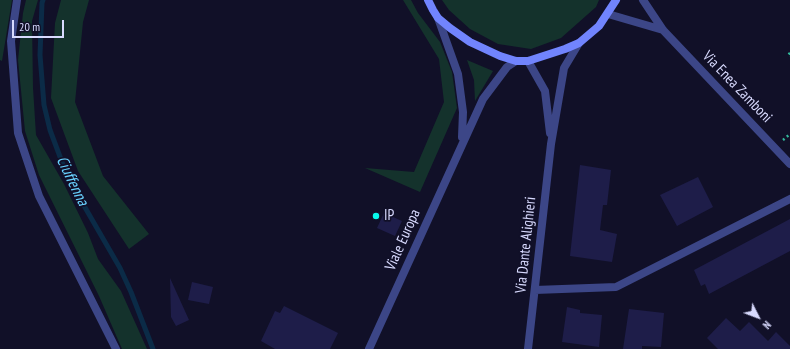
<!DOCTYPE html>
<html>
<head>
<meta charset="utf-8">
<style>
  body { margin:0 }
  #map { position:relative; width:790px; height:349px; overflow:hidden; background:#111028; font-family:"PT Sans Narrow",sans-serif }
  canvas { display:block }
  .north { position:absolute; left:738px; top:297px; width:40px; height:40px; -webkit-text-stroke:3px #111028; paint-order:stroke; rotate:132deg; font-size:11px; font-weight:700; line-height:16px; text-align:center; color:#d8dafe }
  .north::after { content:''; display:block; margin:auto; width:14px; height:18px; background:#d8dafe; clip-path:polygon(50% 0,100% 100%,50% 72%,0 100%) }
  .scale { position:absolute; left:12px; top:20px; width:52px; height:18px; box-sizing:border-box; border:2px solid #d8dafe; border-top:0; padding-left:5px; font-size:12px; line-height:14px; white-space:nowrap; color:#d8dafe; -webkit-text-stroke:3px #111028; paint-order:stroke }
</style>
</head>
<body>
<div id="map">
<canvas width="790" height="349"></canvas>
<div class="north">N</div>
<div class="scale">20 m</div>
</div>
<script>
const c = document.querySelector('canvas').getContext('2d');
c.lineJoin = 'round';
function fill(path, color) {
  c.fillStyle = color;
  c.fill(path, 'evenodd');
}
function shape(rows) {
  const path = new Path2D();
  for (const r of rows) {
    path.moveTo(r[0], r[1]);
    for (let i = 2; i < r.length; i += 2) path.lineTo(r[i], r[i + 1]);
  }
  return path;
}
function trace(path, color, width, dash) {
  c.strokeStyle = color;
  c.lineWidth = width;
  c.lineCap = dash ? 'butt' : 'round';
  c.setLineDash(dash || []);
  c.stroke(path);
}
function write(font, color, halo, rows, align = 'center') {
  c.font = font + ' "PT Sans Narrow",sans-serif';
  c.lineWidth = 3.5;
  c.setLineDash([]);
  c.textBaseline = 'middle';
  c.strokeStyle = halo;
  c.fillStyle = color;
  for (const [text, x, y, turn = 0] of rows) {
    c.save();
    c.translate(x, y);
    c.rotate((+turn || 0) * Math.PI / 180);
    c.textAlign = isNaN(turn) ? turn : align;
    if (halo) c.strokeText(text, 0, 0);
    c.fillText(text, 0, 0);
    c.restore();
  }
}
fill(shape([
  [0,0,12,0,2,61,0,60],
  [26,0,38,0,32,21,33,88,36,135,64,184,88,233,98,259,121,291,147,349,122,349,99,296,39,175,25,131,18,60,23,13],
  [61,0,89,0,83,22,75,102,103,176,149,234,129,249,78,171,51,98,55,23],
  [403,0,411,0,418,13,440,42,452,72,457,108,420,192,365,168,414,172,444,102,439,59],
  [442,0,599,0,596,7,561,38,531,49,498,44,470,29,449,10],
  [467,60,493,71,475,101,474,80]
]), '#14322c');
trace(shape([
  [43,0,42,3,40,55,44,105,50,130,68,178,120,268,131,292,153,349]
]), '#0b2b47', 5);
fill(shape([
  [580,165,611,170,607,205,603,205,600,230,617,234,612,262,570,256],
  [698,177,713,207,677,226,660,195],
  [384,213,402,221,395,236,377,228],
  [790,219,790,251,709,294,705,284,701,286,694,270],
  [170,278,189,320,176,326,171,317],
  [192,282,213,287,209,304,188,300],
  [284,306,338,333,330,349,275,349,261,341,275,311,280,313],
  [567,307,580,310,580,313,602,315,599,347,562,342],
  [629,309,664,313,661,347,642,346,642,349,623,349],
  [726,318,740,331,749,322,768,341,776,332,790,346,790,349,718,349,707,338]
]), '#1e1d49');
trace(shape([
  [790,53,788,55,790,56],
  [783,140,790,134]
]), '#32b99b', 2.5, [2, 3]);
trace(shape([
  [17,0,11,41,18,133,39,196,116,349],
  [643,0,663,30,790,164],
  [608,14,663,30],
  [528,61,545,91,550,133],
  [535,290,616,287,790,199],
  [528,349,551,144,564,68,579,43]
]), '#3c4687', 8);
trace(shape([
  [438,18,458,74,463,112,462,137],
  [369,349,483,99,507,67,516,61]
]), '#3c4687', 8);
trace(shape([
  [428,0,433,10,438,18,450,28,470,42,500,56,516,61,528,61,565,49,579,43,599,26,616,0]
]), '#7184fd', 8);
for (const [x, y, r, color] of [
  [376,216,4,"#07fbec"]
]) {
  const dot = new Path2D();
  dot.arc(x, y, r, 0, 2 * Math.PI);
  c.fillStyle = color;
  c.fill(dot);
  trace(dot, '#111028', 1.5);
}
write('15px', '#d8dafe', '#111028', [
  ["Via Enea Zamboni",737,87,46],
  ["Viale Europa",403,240,-66],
  ["Via Dante Alighieri",526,245,-84]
]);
write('15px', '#d8dafe', '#111028', [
  ["IP",384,216]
], 'left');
write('italic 16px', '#68d0fd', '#111028', [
  ["Ciuffenna",72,181,64]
]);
</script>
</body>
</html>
